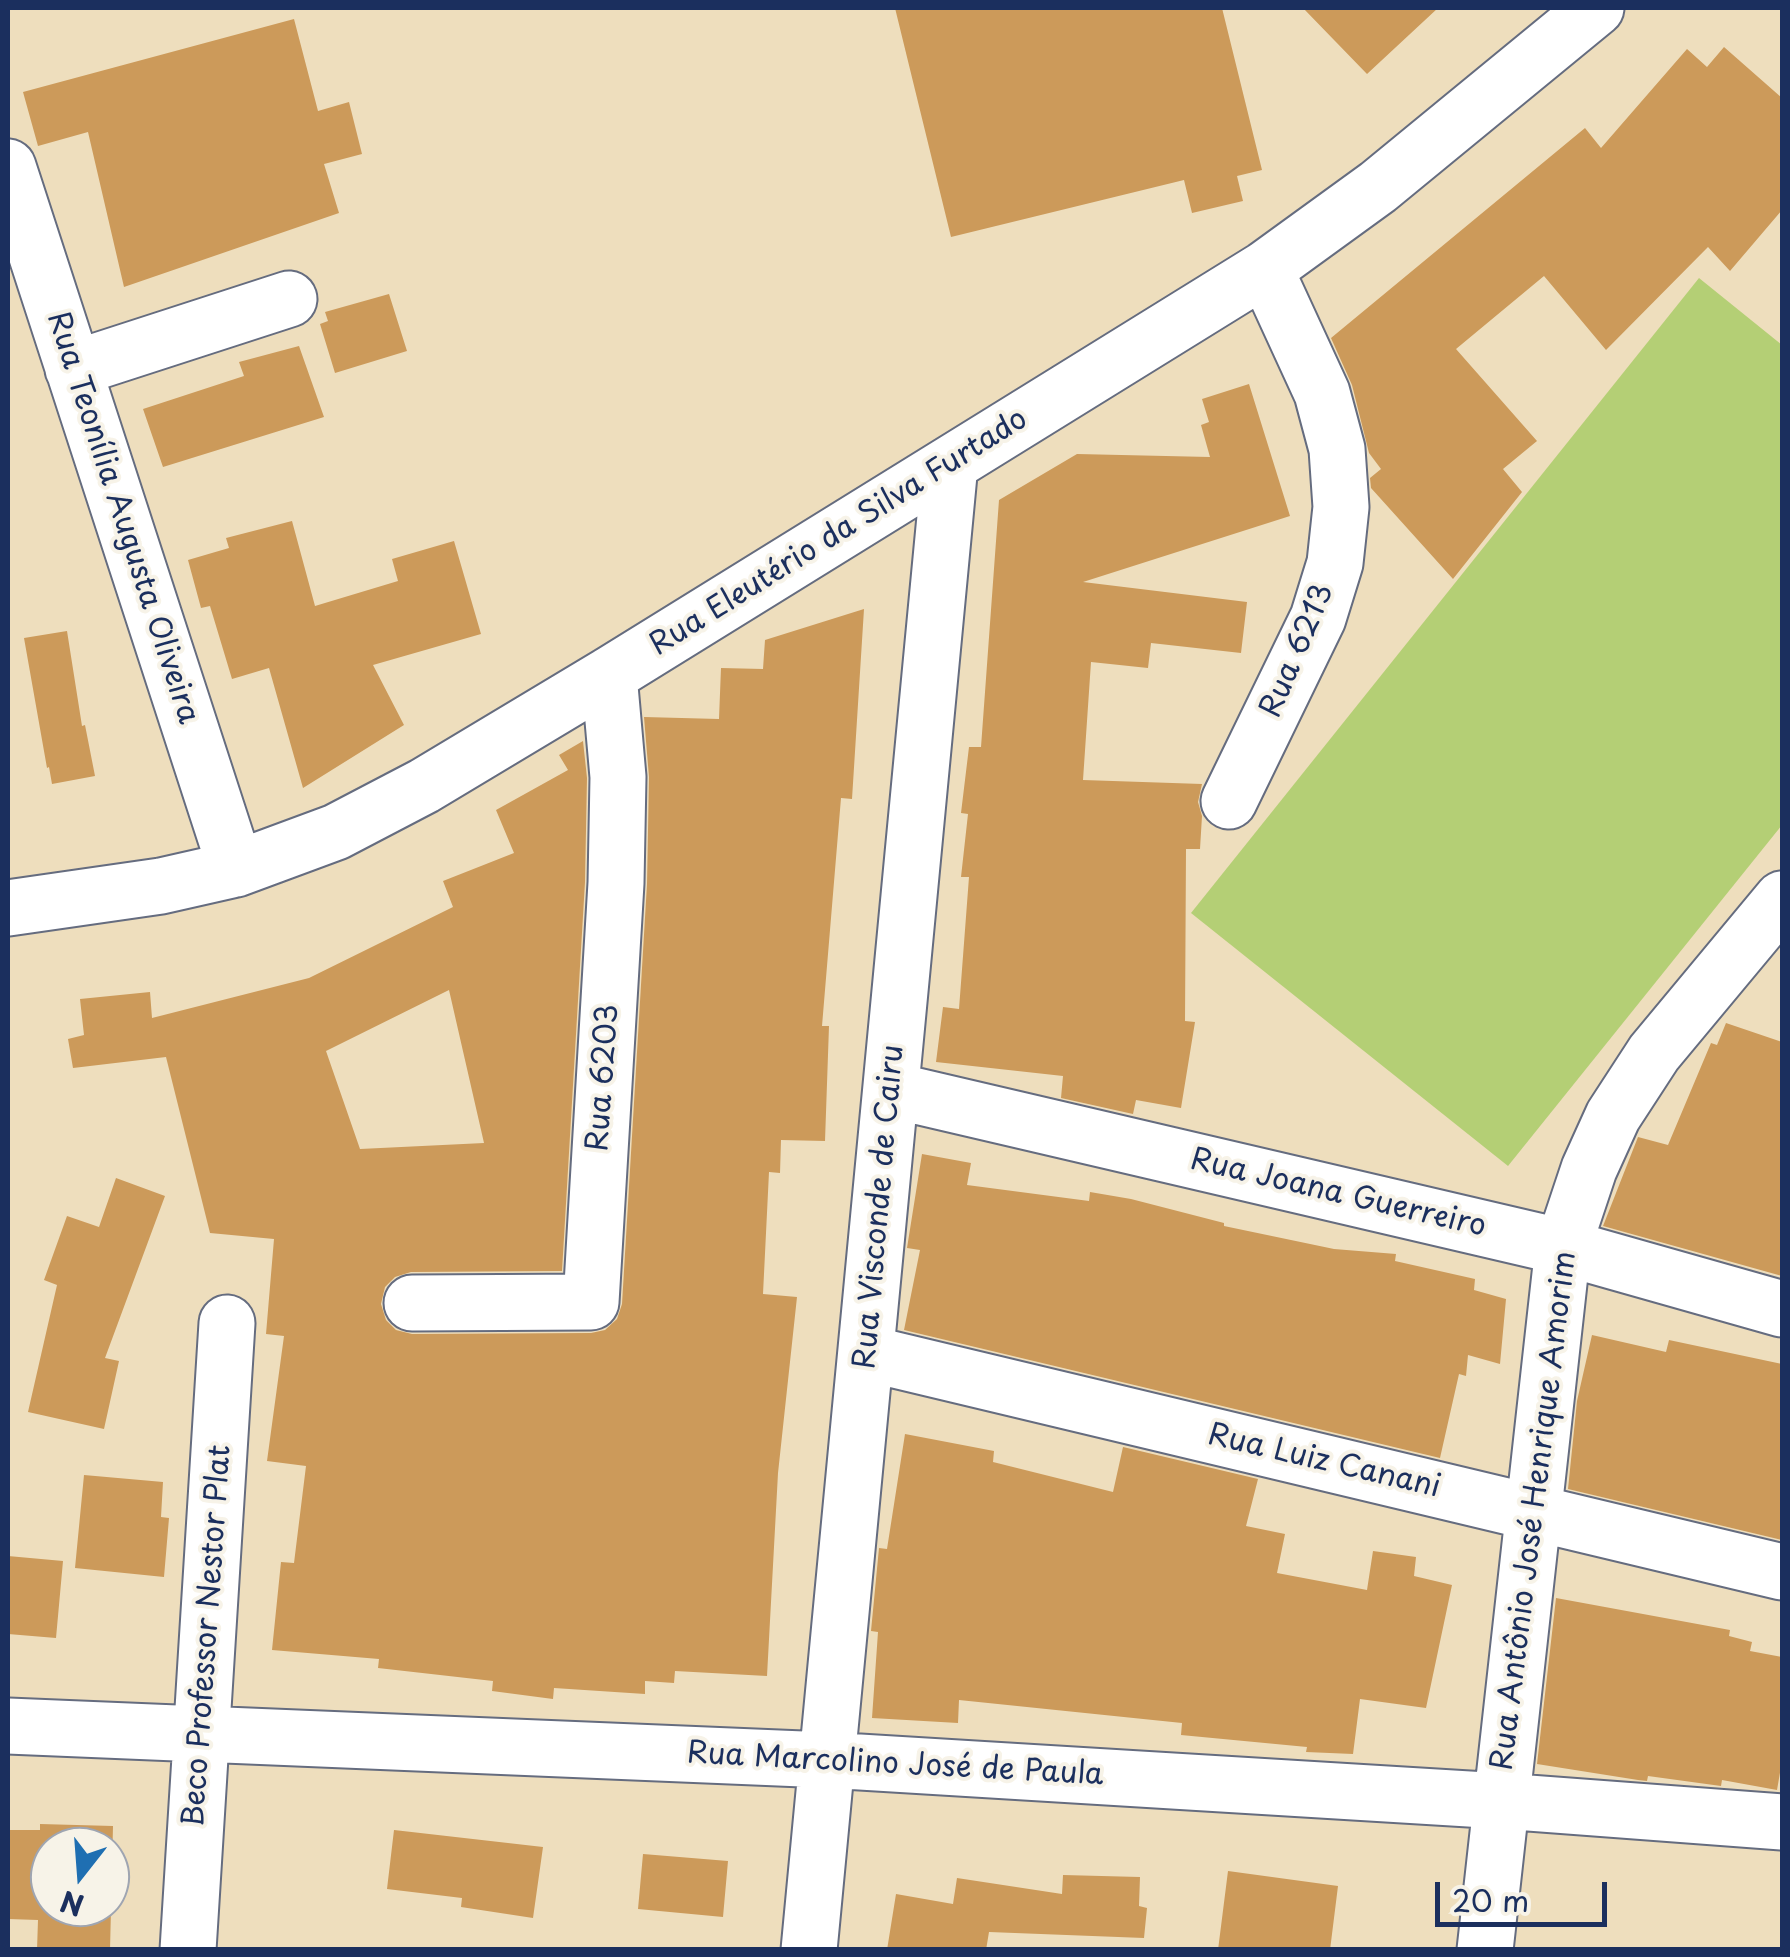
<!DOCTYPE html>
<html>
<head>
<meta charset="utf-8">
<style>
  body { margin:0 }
  #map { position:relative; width:1790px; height:1957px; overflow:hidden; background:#eedebd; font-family:"Playpen Sans",sans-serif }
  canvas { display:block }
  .frame { position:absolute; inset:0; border:10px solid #1b2f5e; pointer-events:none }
  .north { position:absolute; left:30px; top:1827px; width:100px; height:100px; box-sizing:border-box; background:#f7f3e8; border:2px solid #9fa5b1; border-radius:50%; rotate:197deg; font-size:28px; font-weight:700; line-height:40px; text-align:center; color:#1b2f5e }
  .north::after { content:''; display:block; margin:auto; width:35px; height:45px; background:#1f6fb2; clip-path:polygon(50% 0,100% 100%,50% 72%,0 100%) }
  .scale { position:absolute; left:1435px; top:1882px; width:172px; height:45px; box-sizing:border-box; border:5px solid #1b2f5e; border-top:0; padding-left:12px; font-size:30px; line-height:35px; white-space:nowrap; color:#1b2f5e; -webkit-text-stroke:8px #f7f3e8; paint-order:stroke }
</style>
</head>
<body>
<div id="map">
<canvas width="1790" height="1957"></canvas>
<div class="frame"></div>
<div class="north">N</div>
<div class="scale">20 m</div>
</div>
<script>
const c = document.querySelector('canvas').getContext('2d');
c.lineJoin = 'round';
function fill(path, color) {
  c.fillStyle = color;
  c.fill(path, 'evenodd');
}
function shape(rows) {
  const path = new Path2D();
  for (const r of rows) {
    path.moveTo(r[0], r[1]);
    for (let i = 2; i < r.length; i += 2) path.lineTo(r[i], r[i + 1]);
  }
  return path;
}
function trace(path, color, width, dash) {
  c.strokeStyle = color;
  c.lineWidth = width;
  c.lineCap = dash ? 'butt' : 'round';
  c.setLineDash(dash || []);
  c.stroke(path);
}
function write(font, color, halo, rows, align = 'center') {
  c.font = font + ' "Playpen Sans",sans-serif';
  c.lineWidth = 8;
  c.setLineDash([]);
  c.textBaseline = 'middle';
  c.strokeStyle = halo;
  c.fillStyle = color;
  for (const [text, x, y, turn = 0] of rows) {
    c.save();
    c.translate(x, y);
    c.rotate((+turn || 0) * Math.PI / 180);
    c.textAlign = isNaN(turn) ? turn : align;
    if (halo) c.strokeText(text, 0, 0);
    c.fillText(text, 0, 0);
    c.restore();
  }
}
fill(shape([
  [1699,278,1782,345,1782,825,1508,1166,1191,913]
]), '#b4cf75');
fill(shape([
  [895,8,1222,8,1262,170,1237,176,1243,201,1192,213,1184,180,951,237],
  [1303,8,1438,8,1367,74],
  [294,19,318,111,349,102,362,154,324,164,339,213,124,287,88,132,38,146,23,92],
  [1724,47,1782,98,1782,210,1730,271,1708,247,1606,350,1544,276,1456,349,1537,441,1503,469,1522,492,1453,579,1371,488,1370,478,1381,469,1369,453,1352,385,1331,338,1585,128,1601,148,1687,49,1707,67],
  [389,294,407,351,335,373,320,324,328,321,325,312],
  [299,346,324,417,163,467,143,409,244,376,239,362],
  [1249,384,1290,516,1083,582,1247,602,1241,653,1151,643,1148,668,1091,662,1083,780,1202,784,1198,802,1202,816,1200,849,1186,849,1185,1021,1195,1022,1181,1108,1136,1100,1133,1114,1061,1098,1063,1076,936,1062,943,1007,959,1009,969,877,961,877,968,814,961,813,969,747,981,747,999,500,1077,454,1210,457,1201,425,1209,422,1202,399],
  [292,521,315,606,398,581,392,559,454,541,481,634,373,665,404,725,303,788,269,668,232,679,210,606,201,608,188,560,229,548,226,538],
  [864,609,852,799,841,798,822,1026,829,1026,825,1141,781,1140,780,1173,769,1172,763,1294,797,1297,778,1473,767,1676,675,1671,674,1683,645,1681,645,1694,554,1688,553,1699,492,1691,493,1681,378,1668,379,1659,272,1650,281,1562,294,1563,306,1466,267,1461,284,1336,266,1334,274,1239,210,1233,166,1057,73,1068,68,1039,84,1035,80,999,150,992,152,1018,309,978,453,907,443,881,514,853,496,810,568,770,559,755,583,741,587,778,585,882,562,1271,411,1272,395,1277,385,1287,381,1304,386,1320,396,1330,412,1334,591,1333,605,1330,617,1319,622,1304,647,884,649,777,644,717,719,719,721,668,763,669,765,640],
  [449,990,484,1143,360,1149,326,1051],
  [67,631,82,726,85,725,95,776,52,784,49,767,47,768,24,638],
  [1726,1023,1782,1042,1782,1276,1603,1226,1638,1137,1668,1145,1711,1043,1717,1045],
  [922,1154,971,1163,967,1185,1089,1201,1090,1192,1131,1199,1224,1223,1224,1226,1334,1249,1396,1254,1395,1261,1475,1279,1474,1290,1506,1299,1500,1364,1468,1355,1466,1376,1459,1374,1440,1458,904,1330,920,1250,907,1248],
  [116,1178,165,1196,105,1358,119,1361,104,1429,28,1412,57,1285,44,1280,67,1216,99,1227],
  [1592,1335,1666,1352,1669,1340,1782,1364,1782,1540,1568,1489,1577,1401],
  [905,1434,994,1451,993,1462,1113,1492,1123,1447,1258,1479,1246,1526,1285,1534,1277,1573,1367,1590,1373,1551,1416,1557,1414,1576,1452,1585,1426,1708,1360,1699,1353,1754,1306,1752,1307,1747,1181,1735,1182,1723,959,1700,958,1723,872,1718,878,1632,871,1631,879,1548,887,1549],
  [84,1475,163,1482,161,1517,169,1518,164,1577,75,1568],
  [8,1556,63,1561,56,1638,8,1634],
  [1556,1598,1730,1630,1729,1636,1752,1642,1750,1651,1782,1657,1782,1761,1777,1790,1722,1780,1721,1786,1648,1776,1647,1781,1638,1780,1537,1764],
  [40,1824,113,1826,110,1950,37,1950,38,1920,8,1919,8,1830,40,1830],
  [50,1847,110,1847,110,1907,50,1907],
  [394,1830,543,1847,533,1918,461,1907,462,1898,387,1889],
  [643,1854,728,1861,723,1917,638,1909],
  [1228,1871,1338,1886,1330,1950,1218,1950],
  [1063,1875,1140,1877,1139,1906,1147,1908,1144,1938,989,1932,986,1950,887,1950,896,1894,953,1904,957,1878,1062,1894]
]), '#cc9a5a');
const minor = shape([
  [8,167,236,869],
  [73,369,289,299],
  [1229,801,1318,618,1335,563,1341,507,1337,449,1322,393,1265,269],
  [8,908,161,886,236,869,336,832,424,786,609,675,1265,269,1378,187,1596,8],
  [891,1090,1563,1247,1782,1309],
  [412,1303,591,1302,616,883,618,777,609,675],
  [866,1353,1782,1572],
  [8,1726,827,1760,1502,1801,1782,1822],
  [188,1950,227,1323],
  [809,1950,950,464],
  [1485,1950,1563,1247,1589,1169,1613,1116,1654,1053,1782,899]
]);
trace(minor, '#656c7f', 59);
trace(minor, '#fff', 55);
write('30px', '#1b2f5e', '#f7f3e8', [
  ["Rua Teonília Augusta Oliveira",122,518,72],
  ["Rua Eleutério da Silva Furtado",839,533,-32],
  ["Rua 6213",1298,651,-67],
  ["Rua 6203",604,1078,-86],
  ["Rua Joana Guerreiro",1338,1194,13],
  ["Rua Visconde de Cairu",880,1207,-85],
  ["Rua Luiz Canani",1324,1462,13],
  ["Rua Antônio José Henrique Amorim",1535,1511,-83],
  ["Beco Professor Nestor Plat",208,1636,-86],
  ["Rua Marcolino José de Paula",895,1765,3]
]);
</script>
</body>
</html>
